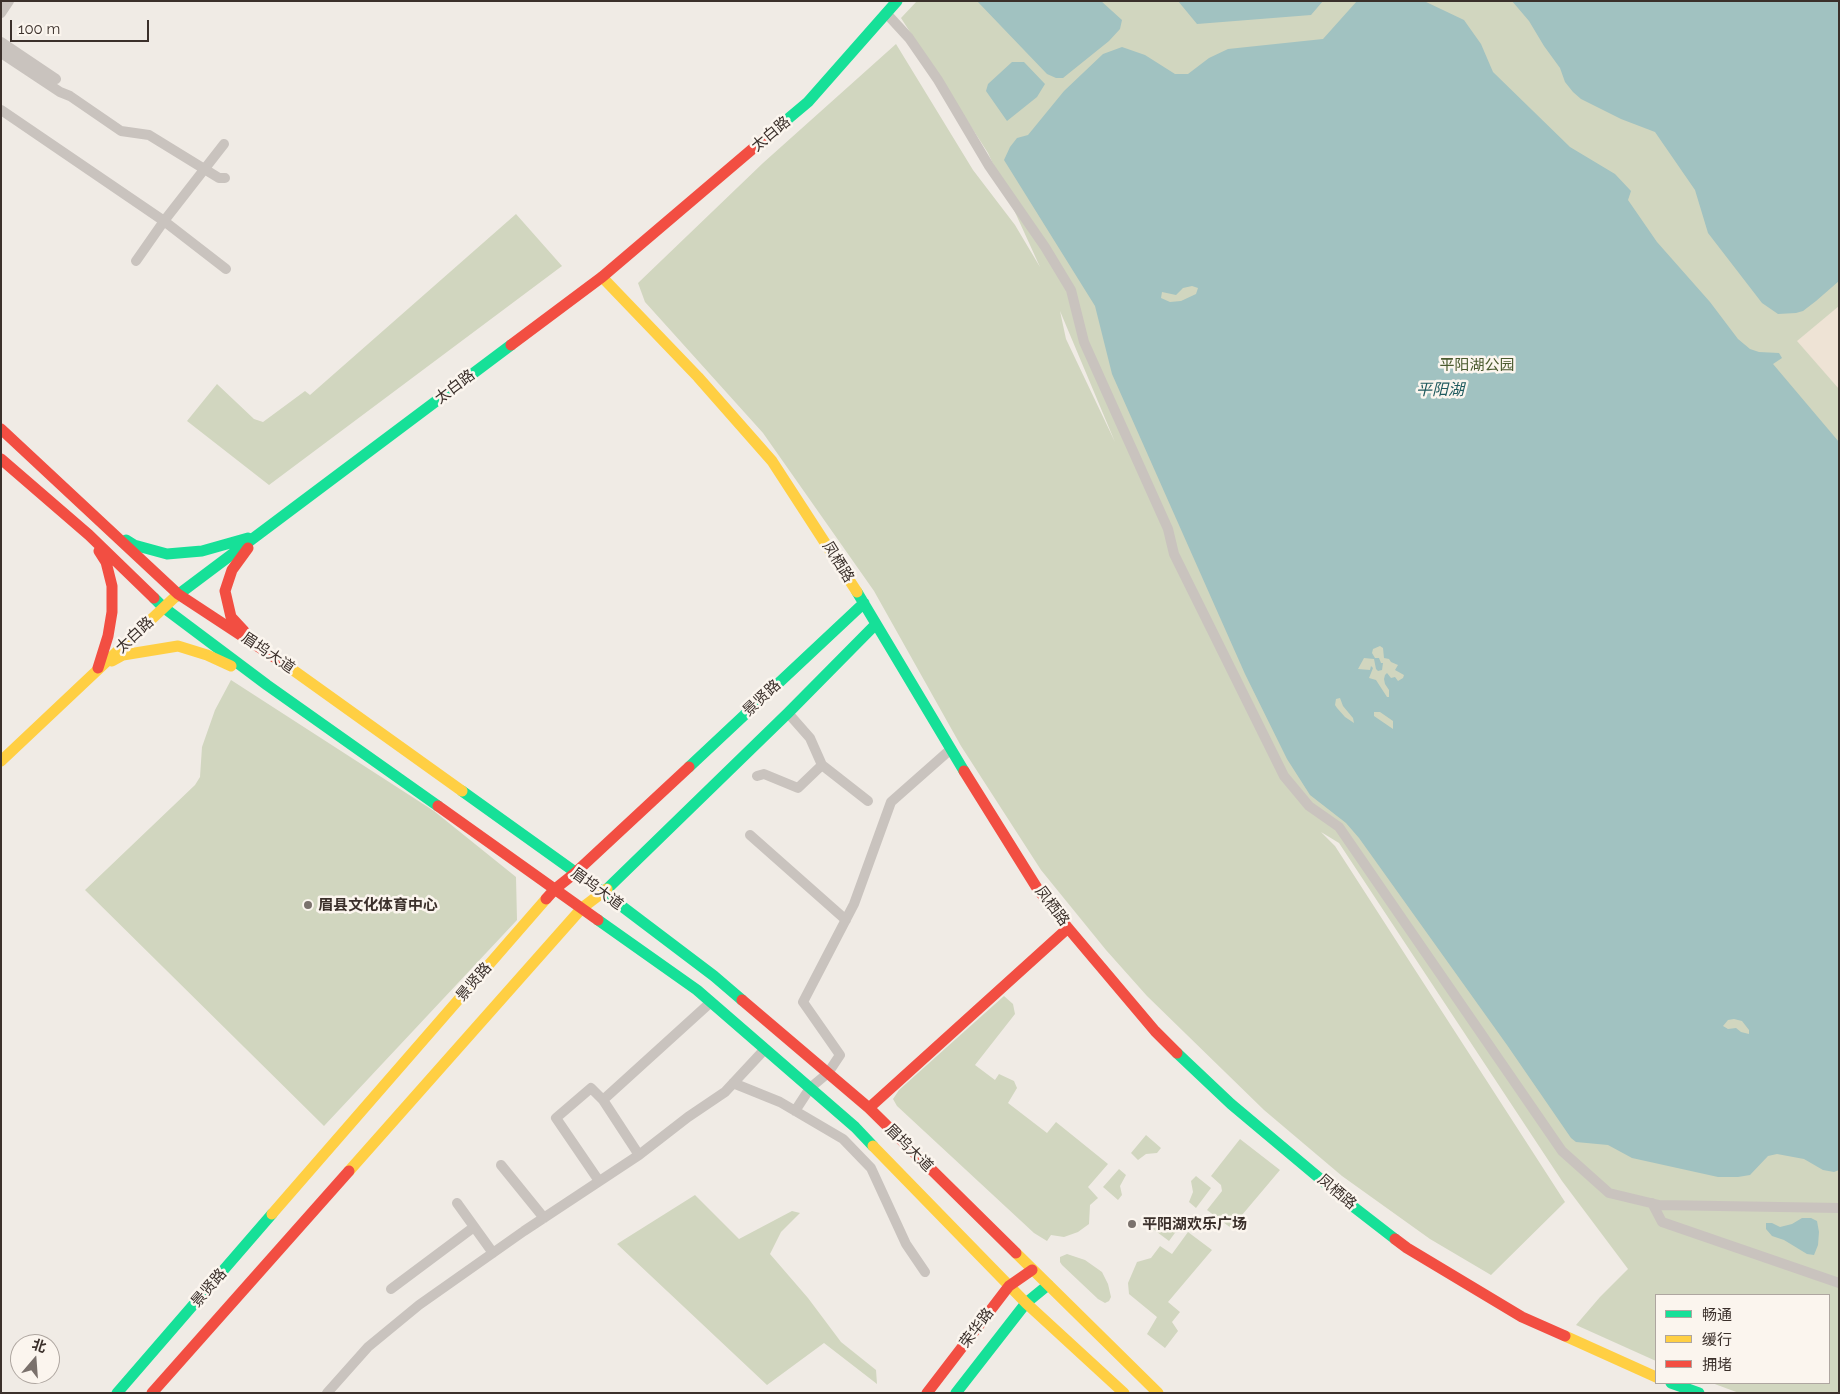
<!DOCTYPE html>
<html>
<head>
<meta charset="utf-8">
<style>
  body { margin:0 }
  #map { position:relative; width:1840px; height:1394px; overflow:hidden; background:#f0ebe5; font-family:Raleway,"Noto Sans SC",sans-serif }
  canvas { display:block }
  .frame { position:absolute; inset:0; border:2px solid #3b302b; pointer-events:none }
  .legend { position:absolute; left:1655px; top:1294px; width:175px; height:90px; box-sizing:border-box; background:#fbf5ee; border:1px solid #aea6a0; margin:0; padding:6px 9px; list-style:none; font-size:15px; color:#3b302b }
  .legend li { display:flex; align-items:center; gap:10px; height:25px }
  .legend b { width:25px; border:1px solid #aea6a0 }
  .north { position:absolute; left:10px; top:1334px; width:50px; height:50px; box-sizing:border-box; background:#fbf5ee; border:1px solid #aea6a0; border-radius:50%; rotate:18deg; font-size:14px; font-weight:700; line-height:20px; text-align:center; color:#3b302b }
  .north::after { content:''; display:block; margin:auto; width:18px; height:22px; background:#7a716c; clip-path:polygon(50% 0,100% 100%,50% 72%,0 100%) }
  .scale { position:absolute; left:10px; top:20px; width:139px; height:22px; box-sizing:border-box; border:2px solid #3b302b; border-top:0; padding-left:6px; font-size:15px; line-height:18px; white-space:nowrap; color:#3b302b; -webkit-text-stroke:4px #fbf5ee; paint-order:stroke }
</style>
</head>
<body>
<div id="map">
<canvas width="1840" height="1394"></canvas>
<div class="frame"></div>
<ul class="legend">
<li><b style="height:6px;background:#16e098"></b>畅通</li>
<li><b style="height:6px;background:#ffcf43"></b>缓行</li>
<li><b style="height:6px;background:#f24e42"></b>拥堵</li>
</ul>
<div class="north">北</div>
<div class="scale">100 m</div>
</div>
<script>
const c = document.querySelector('canvas').getContext('2d');
c.lineJoin = 'round';
function fill(path, color) {
  c.fillStyle = color;
  c.fill(path, 'evenodd');
}
function shape(rows) {
  const path = new Path2D();
  for (const r of rows) {
    path.moveTo(r[0], r[1]);
    for (let i = 2; i < r.length; i += 2) path.lineTo(r[i], r[i + 1]);
  }
  return path;
}
function trace(path, color, width, dash) {
  c.strokeStyle = color;
  c.lineWidth = width;
  c.lineCap = dash ? 'butt' : 'round';
  c.setLineDash(dash || []);
  c.stroke(path);
}
function write(font, color, halo, rows, align = 'center') {
  c.font = font + ' Raleway,"Noto Sans SC",sans-serif';
  c.lineWidth = 5;
  c.setLineDash([]);
  c.textBaseline = 'middle';
  c.strokeStyle = halo;
  c.fillStyle = color;
  for (const [text, x, y, turn = 0] of rows) {
    c.save();
    c.translate(x, y);
    c.rotate((+turn || 0) * Math.PI / 180);
    c.textAlign = isNaN(turn) ? turn : align;
    if (halo) c.strokeText(text, 0, 0);
    c.fillText(text, 0, 0);
    c.restore();
  }
}
fill(shape([
  [917,1,1839,1,1839,1393,1739,1393,1712,1383,1829,1383,1829,1295,1656,1295,1656,1361,1576,1325,1600,1297,1628,1269,1562,1181,1339,843,1321,832,1335,846,1565,1202,1491,1275,1430,1239,1342,1176,1264,1110,1147,996,1106,950,1041,870,961,746,874,591,763,433,645,302,638,283,763,163,896,44,973,170,1015,225,1040,267,988,153,901,18],
  [1060,311,1115,442,1066,339],
  [516,214,562,266,269,485,187,421,217,384,254,419,263,422,305,391,310,395],
  [231,680,434,811,516,877,517,920,324,1126,85,890,195,785,200,777,202,747,215,710],
  [1004,996,1013,1004,1015,1014,975,1065,995,1080,999,1074,1014,1081,1017,1088,1008,1103,1047,1133,1056,1122,1108,1164,1088,1187,1098,1198,1090,1205,1089,1224,1078,1232,1064,1237,1051,1235,1047,1241,1034,1233,897,1106,893,1099,899,1090],
  [1146,1135,1161,1148,1157,1153,1146,1154,1138,1160,1131,1153],
  [1240,1139,1280,1170,1231,1228,1207,1210,1222,1191,1221,1185,1211,1176],
  [1119,1169,1126,1175,1120,1186,1122,1195,1118,1200,1103,1187],
  [1196,1176,1211,1188,1196,1208,1189,1202,1193,1192,1191,1181],
  [695,1195,739,1239,792,1211,800,1213,781,1232,770,1254,808,1298,841,1342,876,1370,877,1384,824,1343,767,1385,617,1244],
  [1176,1217,1183,1222,1169,1241,1153,1229,1158,1222,1168,1222],
  [1188,1232,1212,1250,1168,1302,1180,1312,1172,1322,1178,1331,1165,1348,1147,1334,1157,1317,1129,1294,1128,1283,1137,1262,1151,1258,1160,1246,1172,1254],
  [1067,1254,1085,1260,1102,1272,1108,1284,1111,1297,1109,1301,1105,1303,1098,1299,1062,1265,1060,1262,1060,1257]
]), '#d1d6bf');
fill(shape([
  [1839,306,1839,389,1797,341]
]), '#eee3d5');
fill(shape([
  [977,1,1101,1,1122,20,1120,29,1109,41,1063,78,1056,78,1047,74],
  [1178,1,1323,1,1311,15,1197,24],
  [1357,1,1424,1,1464,20,1481,44,1493,72,1570,147,1615,174,1631,191,1628,200,1657,242,1710,302,1738,339,1750,349,1759,352,1779,353,1782,358,1773,364,1839,442,1839,1170,1834,1172,1823,1170,1804,1159,1777,1154,1768,1156,1750,1175,1738,1177,1718,1177,1632,1158,1608,1145,1576,1142,1571,1138,1507,1045,1359,838,1346,823,1310,795,1287,759,1245,674,1112,374,1095,306,1004,160,1010,147,1017,138,1028,135,1064,91,1103,54,1122,47,1145,55,1175,74,1188,74,1209,58,1228,49,1323,39],
  [1192,286,1198,288,1196,294,1181,301,1170,302,1161,298,1162,292,1176,295,1183,288],
  [1380,646,1383,648,1384,658,1389,659,1391,662,1398,665,1395,670,1404,675,1403,678,1398,681,1395,677,1391,678,1387,673,1385,675,1384,679,1385,684,1389,690,1389,697,1387,697,1376,680,1369,678,1373,668,1371,666,1370,670,1358,669,1364,658,1374,659,1376,669,1378,671,1382,670,1383,663,1381,663,1379,658,1375,658,1372,653,1373,649],
  [1340,698,1343,706,1353,718,1354,723,1345,717,1337,708,1335,705,1336,699],
  [1374,712,1380,712,1393,721,1393,729,1374,716],
  [1734,1019,1742,1021,1749,1030,1749,1034,1741,1032,1736,1028,1728,1029,1723,1026,1728,1020],
  [1512,1,1839,1,1839,281,1816,301,1803,311,1796,313,1778,314,1762,303,1708,233,1695,190,1655,132,1621,119,1581,99,1573,92,1565,82,1560,68,1544,46,1529,21],
  [1012,62,1024,62,1045,84,1037,97,1007,121,986,91,988,84],
  [1802,1218,1811,1218,1817,1221,1819,1232,1818,1245,1814,1255,1807,1254,1784,1240,1772,1236,1766,1229,1766,1223,1772,1223,1780,1227,1792,1224]
]), '#a1c2c1');
trace(shape([
  [1,13,9,1],
  [886,13,909,38,938,80,989,166,1045,247,1071,290,1084,342,1168,529,1174,554,1284,776,1309,806,1339,827,1562,1151,1609,1193,1659,1205,1839,1208],
  [1,42,56,79],
  [1,53,60,92,70,96,121,131,149,135,219,178,225,178],
  [1,110,164,221,226,269],
  [136,261,164,221,224,144],
  [788,713,810,738,822,765,868,801],
  [757,776,764,774,798,788,822,765],
  [750,835,846,920],
  [733,1083,780,1102,843,1139,871,1168,906,1244,925,1272],
  [603,1100,711,1002],
  [795,1111,810,1088,828,1073,840,1055,803,1002,854,904,891,802,951,749],
  [501,1165,544,1218],
  [599,1181,556,1118,591,1088,603,1100,639,1155],
  [457,1203,493,1253],
  [1652,1203,1662,1222,1839,1283],
  [391,1289,474,1227],
  [327,1393,368,1347,419,1305,524,1231,639,1155,688,1117,725,1092,765,1049]
]), '#c9c3be', 10);
trace(shape([
  [783,123,808,102,897,1],
  [126,540,134,545,167,554,202,551,248,538],
  [857,592,964,771],
  [175,597,511,345],
  [154,598,163,607,267,685,438,806],
  [689,767,864,603],
  [462,791,603,892,714,976,742,1000],
  [607,889,788,713,876,624],
  [598,920,697,990,855,1127,873,1146],
  [1177,1053,1231,1104,1355,1208,1395,1239],
  [1671,1383,1699,1393],
  [117,1393,272,1214],
  [956,1393,1026,1303,1048,1285]
]), '#16e098', 11);
trace(shape([
  [602,277,698,377,772,461,857,592],
  [112,661,123,655,178,646,207,655,231,666],
  [286,665,462,791],
  [1,761,175,597],
  [873,1146,1026,1303,1124,1393],
  [349,1171,582,908,607,889],
  [272,1214,546,899],
  [1016,1253,1158,1393],
  [1565,1336,1656,1377]
]), '#ffcf43', 11);
trace(shape([
  [511,345,602,277,783,123],
  [1,429,178,594,286,665],
  [1,459,89,535,154,598],
  [244,631,231,617,225,591,232,570,248,548],
  [98,668,108,636,112,612,112,586,106,562,99,551],
  [964,771,1037,888,1068,928,1155,1031,1177,1053],
  [438,806,598,920],
  [546,899,555,889,575,873,689,767],
  [742,1000,869,1108,1016,1253],
  [869,1108,1068,928],
  [1395,1239,1407,1248,1522,1317,1565,1336],
  [152,1393,349,1171],
  [927,1393,1009,1286,1032,1270]
]), '#f24e42', 11);
for (const [x, y, r, color] of [
  [308,905,5,"#7a716c"],
  [1132,1224,5,"#7a716c"]
]) {
  const dot = new Path2D();
  dot.arc(x, y, r, 0, 2 * Math.PI);
  c.fillStyle = color;
  c.fill(dot);
  trace(dot, '#fbf5ee', 2);
}
write('15px', '#3b302b', '#fbf5ee', [
  ["太白路",771,134,-40],
  ["太白路",455,387,-37],
  ["凤栖路",838,562,58],
  ["太白路",135,635,-43],
  ["眉坞大道",268,653,34],
  ["景贤路",762,698,-43],
  ["眉坞大道",597,889,36],
  ["凤栖路",1052,906,53],
  ["景贤路",474,982,-49],
  ["眉坞大道",909,1148,45],
  ["凤栖路",1337,1192,40],
  ["景贤路",209,1288,-49],
  ["荣华路",977,1328,-53]
]);
write('15px', '#4a5a2e', '#fbf5ee', [
  ["平阳湖公园",1477,365]
]);
write('bold 15px', '#3b302b', '#fbf5ee', [
  ["眉县文化体育中心",318,905],
  ["平阳湖欢乐广场",1142,1224]
], 'left');
write('italic 16px', '#1f5a5e', '#fbf5ee', [
  ["平阳湖",1440,390]
]);
</script>
</body>
</html>
